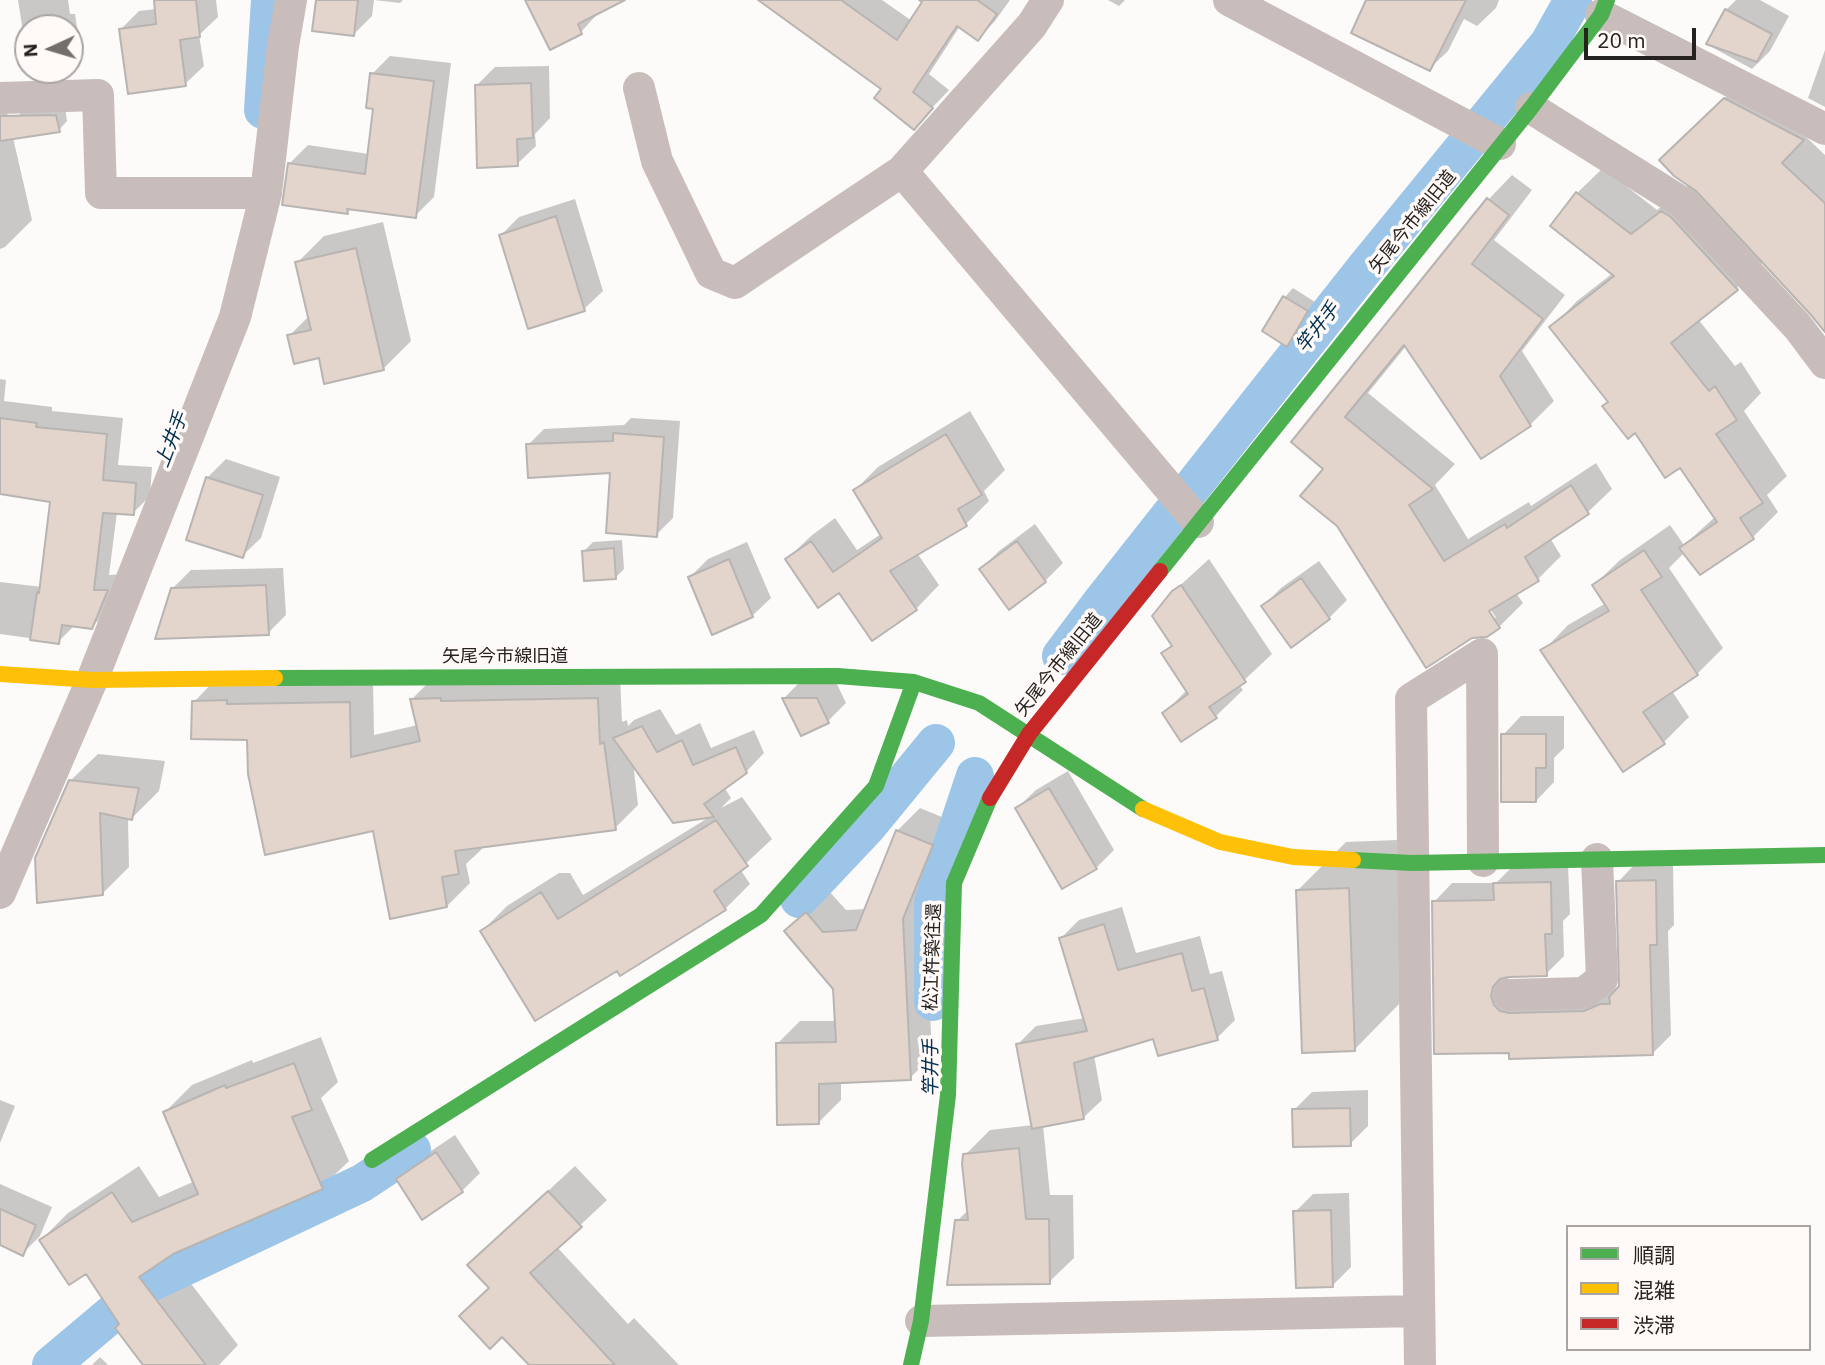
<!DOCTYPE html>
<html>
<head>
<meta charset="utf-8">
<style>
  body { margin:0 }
  #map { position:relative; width:1825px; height:1365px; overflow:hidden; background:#fdfbf9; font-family:"IBM Plex Sans","Noto Sans JP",sans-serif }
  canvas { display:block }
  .legend { position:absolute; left:1566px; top:1225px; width:245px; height:126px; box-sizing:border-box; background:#fffaf7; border:2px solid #a8a4a1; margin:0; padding:9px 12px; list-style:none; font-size:21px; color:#26221f }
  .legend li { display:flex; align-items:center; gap:14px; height:35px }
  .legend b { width:35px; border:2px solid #a8a4a1 }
  .north { position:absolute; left:14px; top:14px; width:70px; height:70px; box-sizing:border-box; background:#fffaf7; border:2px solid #a8a4a1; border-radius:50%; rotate:266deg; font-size:19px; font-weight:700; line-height:28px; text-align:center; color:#26221f }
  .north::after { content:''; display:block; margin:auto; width:24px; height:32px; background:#716e6b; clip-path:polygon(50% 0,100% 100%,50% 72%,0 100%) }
  .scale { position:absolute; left:1584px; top:28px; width:112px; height:32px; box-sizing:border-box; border:4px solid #26221f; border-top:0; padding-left:9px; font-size:21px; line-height:24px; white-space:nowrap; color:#26221f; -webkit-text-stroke:5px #fffaf7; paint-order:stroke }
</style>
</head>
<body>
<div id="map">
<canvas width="1825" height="1365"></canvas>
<ul class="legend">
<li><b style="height:9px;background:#4caf50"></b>順調</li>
<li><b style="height:9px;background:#ffc107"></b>混雑</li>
<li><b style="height:9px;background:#c62828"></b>渋滞</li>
</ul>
<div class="north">N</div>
<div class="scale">20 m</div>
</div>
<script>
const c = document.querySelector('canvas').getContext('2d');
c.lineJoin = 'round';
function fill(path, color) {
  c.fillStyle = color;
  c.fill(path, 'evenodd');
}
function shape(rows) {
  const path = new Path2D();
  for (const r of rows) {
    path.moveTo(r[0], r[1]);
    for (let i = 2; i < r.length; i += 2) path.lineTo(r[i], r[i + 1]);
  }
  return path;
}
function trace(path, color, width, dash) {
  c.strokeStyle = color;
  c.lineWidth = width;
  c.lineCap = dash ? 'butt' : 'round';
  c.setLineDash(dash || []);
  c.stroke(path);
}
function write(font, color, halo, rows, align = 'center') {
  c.font = font + ' "IBM Plex Sans","Noto Sans JP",sans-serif';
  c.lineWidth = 7;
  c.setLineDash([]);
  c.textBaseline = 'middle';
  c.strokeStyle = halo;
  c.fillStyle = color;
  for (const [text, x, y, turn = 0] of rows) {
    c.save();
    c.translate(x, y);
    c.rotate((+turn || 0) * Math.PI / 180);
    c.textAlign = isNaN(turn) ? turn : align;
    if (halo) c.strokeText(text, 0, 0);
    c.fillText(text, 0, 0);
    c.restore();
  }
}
fill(shape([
  [18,0,68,0,70,14,75,14,79,40,72,47,73,55,70,58,70,28,28,28,28,63],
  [155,0,216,0,218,17,199,35,204,66,185,84,121,29,139,11,156,9],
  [318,0,374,0,372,16,354,34],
  [374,0,403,0,400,3],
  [527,0,610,0,581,32],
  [768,0,882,0,912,21,926,0,1010,0,995,21,978,39,960,26,929,74,949,90,914,127,884,88],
  [1108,0,1125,0,1119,6],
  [1385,0,1499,0,1496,8,1477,26,1464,19,1448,51,1429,69],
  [1736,0,1760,0,1789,16,1770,51,1752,69,1708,45,1726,10],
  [1825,50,1825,107,1808,98],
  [390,56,451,63,434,197,415,216,352,208,348,212,290,163,308,145,369,154,375,107,372,74],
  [549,66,550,118,535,134,536,146,517,164,477,85,495,67],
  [29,70,58,70,51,76,30,77],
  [1750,74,1825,117,1806,137,1825,155,1825,284,1764,261,1737,288,1698,319,1735,366,1741,362,1761,393,1744,411,1787,476,1767,495,1778,512,1753,537,1685,552,1669,568,1723,648,1697,674,1672,691,1689,717,1663,743,1543,651,1568,625,1606,603,1594,585,1620,560,1670,525,1684,545,1715,517,1680,465,1635,431,1552,327,1577,301,1613,273,1577,193,1603,168,1657,210,1690,184,1686,135],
  [5,103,32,220,5,247,0,249,0,104],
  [65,107,67,121,59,130,17,117,25,108],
  [1512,175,1532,190,1494,240,1565,295,1522,351,1554,401,1530,425,1407,345,1368,393,1455,464,1435,485,1468,539,1529,502,1531,506,1596,463,1612,489,1588,512,1550,538,1561,556,1538,579,1516,593,1523,603,1499,627,1294,442,1489,199],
  [1486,602,1496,618,1492,618,1483,604],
  [575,199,603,291,584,309,501,235,519,217],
  [383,222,411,341,384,368,289,336,309,316,297,263,324,236],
  [1293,288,1315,302,1295,336,1287,344,1265,330,1285,297],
  [0,379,6,380,4,401,52,407,52,411,123,418,118,465,152,467,150,496,133,513,117,512,109,575,123,574,108,610,92,627,74,626,58,642,0,634,0,582,42,587,52,500,0,492],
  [970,411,1005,470,984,491,989,501,966,524,917,553,939,585,916,609,840,591,787,559,811,536,835,518,857,550,881,534,855,490,878,467],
  [631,418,680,421,673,518,656,535,612,471,528,445,544,429,624,425],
  [226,459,280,477,261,538,242,556,188,538,208,477],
  [1035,524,1063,563,1045,581,981,569,999,551],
  [622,540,624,569,615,578,584,551,593,542],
  [747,542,771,598,752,616,690,577,708,559],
  [1209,559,1272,654,1239,685,1243,690,1215,717,1164,713,1187,690,1163,653,1173,644,1173,592],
  [1319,561,1347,600,1329,618,1263,606,1281,588],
  [283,568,286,615,268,633,172,589,191,570],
  [620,675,622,722,627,720,628,726,634,720,660,709,676,735,700,723,711,748,754,730,764,753,746,772,724,787,731,798,721,808,742,797,772,839,740,869,750,884,725,909,617,968,482,931,507,906,559,873,570,873,583,895,711,816,633,762,638,805,615,828,481,846,482,849,466,864,470,883,447,906,375,829,249,738,194,702,217,678,373,679,374,735,418,725,412,699,435,676],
  [802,680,835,680,846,703,828,721,784,698],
  [1521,716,1564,716,1564,748,1554,758,1554,782,1536,801,1503,735],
  [98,754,165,761,159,791,132,818,128,817,129,867,102,894,70,781],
  [1068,771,1114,850,1096,868,1017,808,1036,790],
  [920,808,954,822,925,896,932,1056,910,1078,841,1081,841,1100,819,1122,777,1044,800,1021,837,1021,835,988,786,931,829,891,846,910,866,909,897,831],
  [1397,840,1403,1000,1355,1049,1297,891,1346,842],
  [1636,863,1673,863,1674,925,1668,931,1671,1035,1653,1053,1510,1051,1434,902,1452,883,1496,883,1513,866,1568,865,1570,914,1563,921,1564,956,1546,974,1508,977,1512,987,1604,994,1621,986,1618,882],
  [1122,907,1136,953,1200,936,1210,974,1222,971,1235,1020,1217,1038,1154,1037,1094,1055,1102,1100,1083,1118,1043,1125,1050,1195,1073,1195,1074,1258,1049,1282,957,1221,969,1209,965,1155,990,1130,1033,1125,1018,1044,1036,1026,1085,1018,1061,938,1079,920],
  [321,1037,338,1082,321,1098,349,1161,322,1187,169,1255,238,1345,219,1365,145,1365,86,1271,41,1240,68,1213,139,1166,159,1197,195,1181,165,1112,192,1085,252,1060,253,1063],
  [1368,1090,1368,1126,1350,1144,1294,1110,1312,1092],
  [0,1100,15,1106,0,1143],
  [455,1135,480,1173,462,1191,398,1180,416,1161],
  [575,1166,607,1200,557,1247,628,1324,634,1318,679,1365,531,1365,491,1287,496,1239],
  [0,1184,52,1207,40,1236,22,1254,0,1243],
  [1349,1193,1351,1267,1333,1285,1295,1212,1313,1194],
  [100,1357,108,1365,92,1365]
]), '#0003');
trace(shape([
  [263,110,270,0],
  [1061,656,1103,600,1365,268,1549,43,1573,0],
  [799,899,867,827,936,743],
  [933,1002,933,902,975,776],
  [51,1365,146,1285,362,1183,412,1150]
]), '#9cc5e8', 38);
const building = shape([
  [154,0,196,0,200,37,180,40,186,86,128,94,119,29,156,24,154,0],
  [316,0,358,0,354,36,312,31,316,0],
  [525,0,625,0,578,24,582,34,550,50,525,0],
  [758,0,841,0,897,40,922,2,919,0,977,0,997,14,978,41,957,26,913,92,933,108,914,130,874,98,881,89,758,0],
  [1366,0,1466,0,1430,71,1351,33,1366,0],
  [1725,9,1772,34,1757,62,1706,44,1725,9],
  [370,73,434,81,416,218,347,209,348,214,282,205,288,163,365,174,373,109,366,108,370,73],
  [531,83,533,138,517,139,518,166,477,168,475,85,531,83],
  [1724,98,1804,140,1782,163,1825,203,1825,332,1811,315,1696,191,1674,176,1659,160,1724,98],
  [56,115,60,132,0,141,0,116,56,115],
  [1576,192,1631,234,1661,211,1671,217,1738,290,1671,343,1709,391,1715,386,1737,420,1716,434,1763,503,1740,518,1754,539,1700,575,1679,548,1717,522,1680,468,1665,478,1635,433,1628,439,1602,406,1608,402,1549,327,1614,276,1550,226,1576,192],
  [1487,198,1509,215,1472,264,1543,319,1500,376,1531,426,1481,459,1404,345,1345,417,1433,489,1409,505,1444,561,1505,524,1507,528,1571,485,1589,514,1525,557,1539,581,1489,611,1500,628,1487,637,1472,638,1426,668,1337,526,1300,496,1323,469,1291,442,1487,198],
  [556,216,585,311,528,329,499,235,556,216],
  [356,248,384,370,324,384,319,358,294,364,287,335,311,330,295,262,356,248],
  [1283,296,1308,311,1287,347,1262,331,1283,296],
  [0,418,37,423,36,427,107,434,103,480,136,483,134,515,103,513,94,590,108,590,92,629,62,625,59,644,30,640,37,592,39,593,50,502,0,494,0,418],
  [613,433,664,437,657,537,606,533,610,473,528,478,526,444,613,441,613,433],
  [946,434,982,495,958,509,967,526,890,571,917,610,872,641,839,593,818,608,785,559,811,541,833,572,882,538,853,490,946,434],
  [206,477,263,495,243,558,186,540,206,477],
  [1017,541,1046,582,1009,610,979,569,1017,541],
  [614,548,616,579,584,581,582,551,614,548],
  [1644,550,1662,577,1641,590,1698,675,1643,712,1665,744,1623,772,1540,650,1609,611,1592,585,1644,550],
  [729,559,753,617,712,635,688,577,729,559],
  [1301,578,1330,619,1291,648,1261,606,1301,578],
  [266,585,269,635,155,639,171,588,266,585],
  [1181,585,1246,682,1209,707,1217,718,1181,742,1162,713,1188,694,1161,653,1172,646,1152,616,1172,591,1181,585],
  [441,698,441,701,598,698,600,744,604,742,616,830,455,851,459,874,442,877,447,907,390,919,373,831,265,855,248,774,247,740,191,739,192,701,227,700,227,704,350,702,351,757,420,741,410,699,441,698],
  [782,698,817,698,829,723,801,736,782,698],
  [642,726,657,752,682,740,693,765,736,747,747,773,704,804,714,817,673,823,613,738,642,726],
  [1501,734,1546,734,1546,768,1536,768,1536,802,1501,802,1501,734],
  [69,780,139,788,132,820,100,813,103,895,37,903,35,858,69,780],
  [1049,788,1097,869,1062,889,1015,808,1049,788],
  [716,820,748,866,714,891,726,910,620,976,617,971,535,1021,480,931,541,892,558,919,716,820],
  [896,830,933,845,903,919,911,1080,819,1084,819,1124,777,1125,776,1043,836,1042,833,989,784,931,806,912,823,932,856,930,896,830],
  [1656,880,1657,945,1650,945,1653,1055,1509,1059,1509,1053,1434,1054,1432,901,1494,900,1493,883,1551,882,1552,934,1545,934,1547,976,1509,977,1500,979,1493,987,1491,996,1494,1005,1500,1011,1509,1013,1584,1011,1600,1004,1610,1004,1609,997,1619,986,1616,881,1656,880],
  [1349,888,1355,1051,1302,1053,1296,890,1349,888],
  [1104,924,1118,970,1182,953,1192,991,1204,988,1218,1040,1158,1056,1153,1039,1074,1063,1084,1119,1032,1129,1016,1044,1087,1031,1059,938,1104,924],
  [294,1063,312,1110,292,1117,323,1189,173,1254,139,1277,206,1365,143,1365,115,1328,119,1324,86,1274,69,1285,39,1240,112,1192,132,1222,198,1194,163,1112,225,1085,226,1088,294,1063],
  [1350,1108,1351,1146,1293,1147,1292,1109,1350,1108],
  [1019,1148,1026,1219,1049,1219,1050,1284,947,1285,955,1220,968,1220,962,1164,963,1154,1019,1148],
  [436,1152,463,1192,422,1220,396,1179,436,1152],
  [548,1191,582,1227,530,1273,615,1365,529,1365,502,1337,490,1349,459,1316,489,1288,467,1265,548,1191],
  [0,1209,36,1225,23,1256,0,1245,0,1209],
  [1331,1210,1333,1287,1296,1288,1293,1211,1331,1210]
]);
fill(building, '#e3d4cc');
trace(building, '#b7b4b2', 2);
trace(shape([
  [1229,0,1500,144],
  [1601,15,1825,129],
  [639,88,657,161,711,273,735,283,902,171,1032,25,1048,0],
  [0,98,98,95,101,193,266,193],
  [1531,108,1683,203,1798,327,1825,363],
  [902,171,1198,522],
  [0,893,92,680,235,317,266,193,283,46,291,0],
  [1509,995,1584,993,1602,979,1597,859],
  [921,1321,1418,1311],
  [1420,1365,1411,699,1482,654,1483,861]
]), '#c8bdba', 32);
trace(shape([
  [1160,571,1531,108,1601,15,1607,0],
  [275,678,838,676,914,682,979,703,1143,809],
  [1353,860,1412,863,1825,855],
  [372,1160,761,915,876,786,914,682],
  [911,1365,921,1321,948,1095,954,883,990,798]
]), '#4caf50', 16);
trace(shape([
  [0,674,92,680,275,678],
  [1143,809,1220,842,1293,857,1353,860]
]), '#ffc107', 16);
trace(shape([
  [990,798,1029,734,1160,571]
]), '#c62828', 16);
write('18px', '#26221f', '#fffaf7', [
  ["矢尾今市線旧道",1413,222,-51],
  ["矢尾今市線旧道",505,657],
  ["矢尾今市線旧道",1059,665,-51],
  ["松江杵築往還",933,957,-88]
]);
write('italic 19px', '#002f50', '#fffaf7', [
  ["竿井手",1318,328,-52],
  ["上井手",172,440,-69],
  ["竿井手",932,1068,-90]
]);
</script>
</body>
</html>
